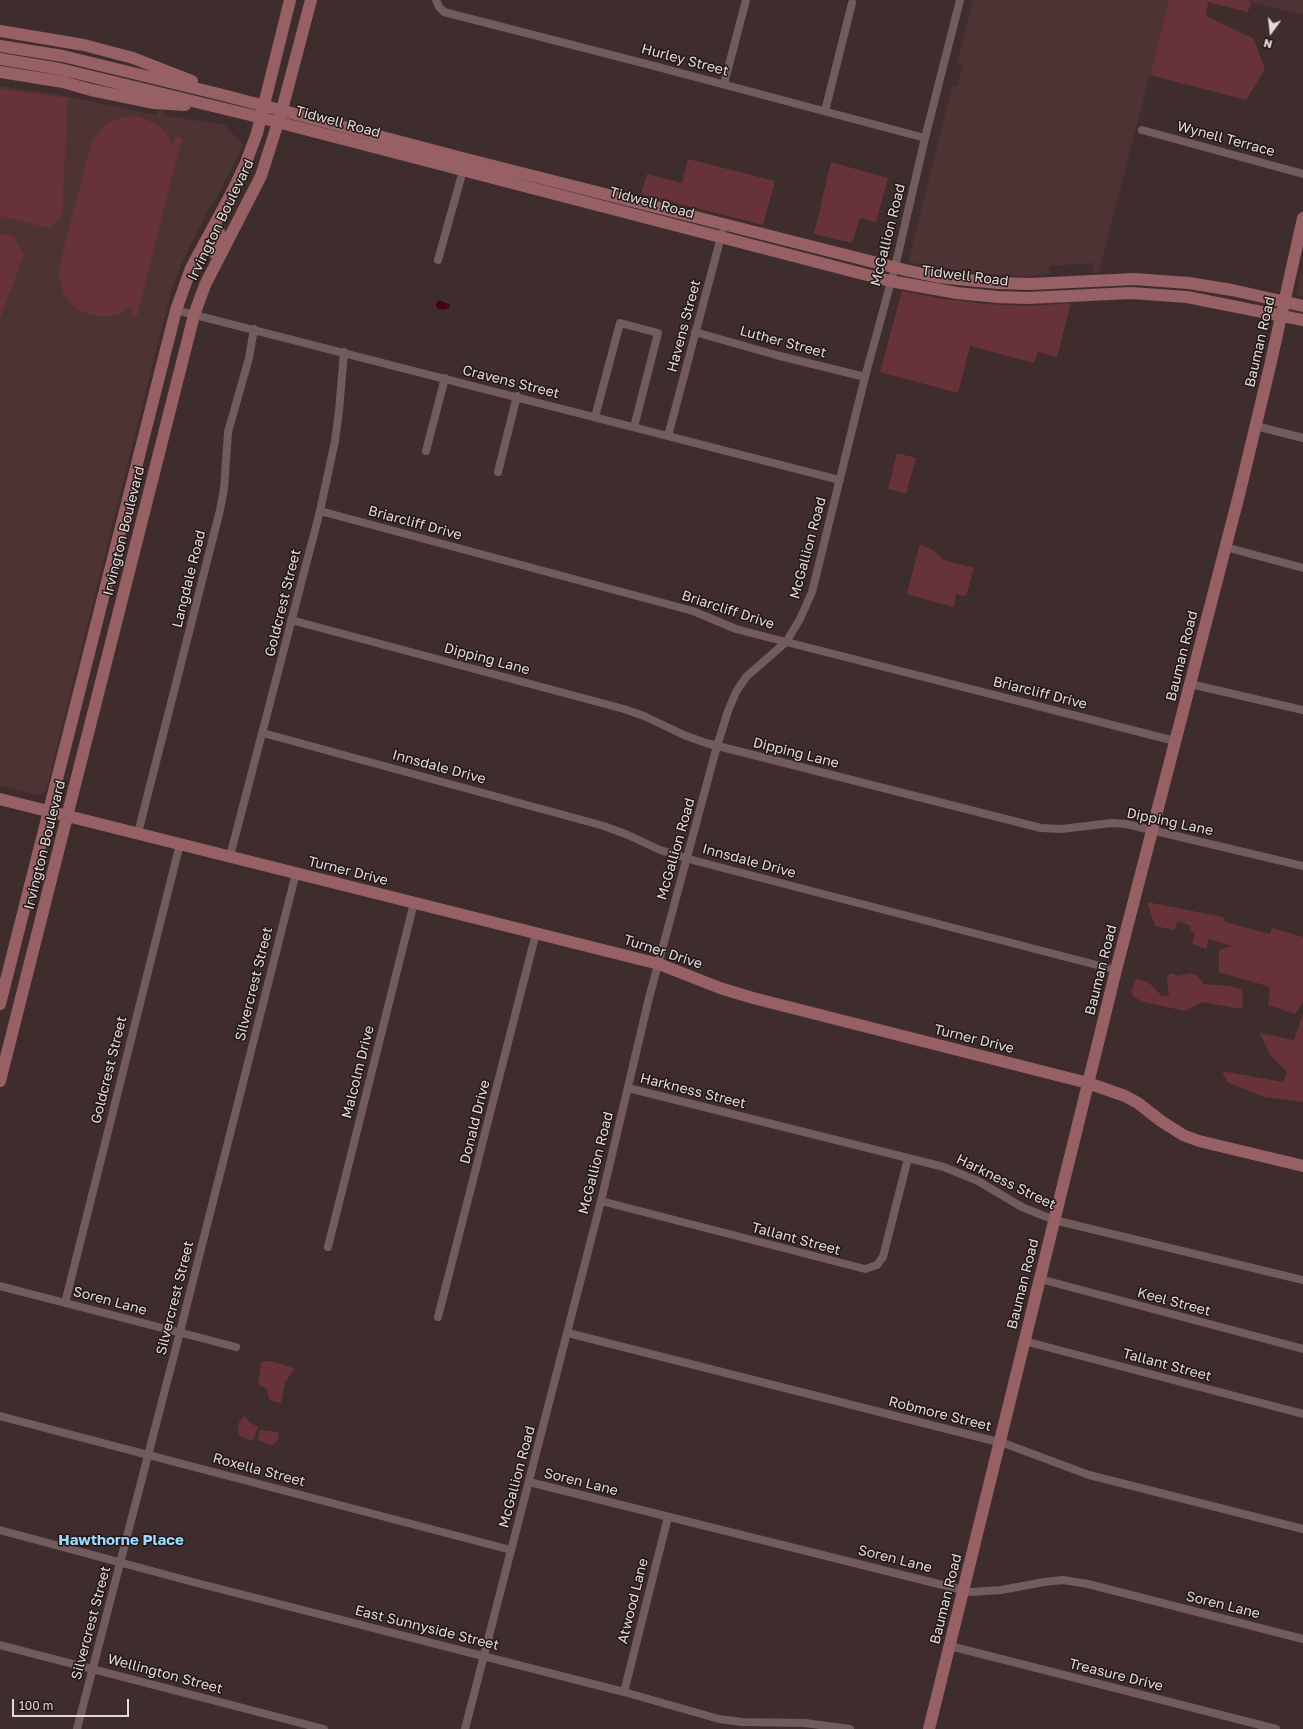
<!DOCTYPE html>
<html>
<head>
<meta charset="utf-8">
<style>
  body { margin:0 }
  #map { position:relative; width:1303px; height:1729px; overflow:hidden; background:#3f2c2d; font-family:"Golos Text",sans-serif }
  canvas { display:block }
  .north { position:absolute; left:1251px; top:12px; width:40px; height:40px; -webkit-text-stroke:3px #201717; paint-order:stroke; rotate:195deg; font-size:11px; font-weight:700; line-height:16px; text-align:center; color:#e5d8d8 }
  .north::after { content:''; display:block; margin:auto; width:14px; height:18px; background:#e5d8d8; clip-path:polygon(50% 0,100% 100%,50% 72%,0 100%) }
  .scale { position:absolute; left:12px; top:1699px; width:117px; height:18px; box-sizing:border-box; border:2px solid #e5d8d8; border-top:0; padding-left:5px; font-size:12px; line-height:14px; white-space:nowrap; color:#e5d8d8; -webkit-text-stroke:3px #201717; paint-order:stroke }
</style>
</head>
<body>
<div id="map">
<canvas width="1303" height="1729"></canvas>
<div class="north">N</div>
<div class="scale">100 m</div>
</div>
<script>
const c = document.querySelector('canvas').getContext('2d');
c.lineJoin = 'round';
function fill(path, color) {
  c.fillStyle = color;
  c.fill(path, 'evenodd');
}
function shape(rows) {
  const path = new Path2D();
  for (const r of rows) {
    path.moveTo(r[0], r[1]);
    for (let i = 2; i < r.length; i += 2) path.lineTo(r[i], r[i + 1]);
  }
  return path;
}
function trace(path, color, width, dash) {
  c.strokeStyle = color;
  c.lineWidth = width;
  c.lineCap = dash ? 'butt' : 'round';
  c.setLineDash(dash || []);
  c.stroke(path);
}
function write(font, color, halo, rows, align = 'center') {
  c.font = font + ' "Golos Text",sans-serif';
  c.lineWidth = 3;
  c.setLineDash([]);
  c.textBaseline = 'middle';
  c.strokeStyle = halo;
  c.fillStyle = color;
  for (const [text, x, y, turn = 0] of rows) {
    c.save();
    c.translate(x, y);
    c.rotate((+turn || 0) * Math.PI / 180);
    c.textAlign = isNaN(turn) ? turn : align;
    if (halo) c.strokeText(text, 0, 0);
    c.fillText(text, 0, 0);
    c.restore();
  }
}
fill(shape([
  [973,0,1169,0,1099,272,1093,273,1093,263,1049,266,1049,275,1017,276,969,272,908,262,952,86,957,87,963,65,957,63],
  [1245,0,1303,0,1303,15,1251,2],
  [0,86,55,94,157,115,159,110,162,110,167,116,225,125,243,145,213,205,211,205,187,252,172,287,46,791,38,795,0,786],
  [1303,268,1303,296,1296,295]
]), '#4e3335');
fill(shape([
  [1169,0,1245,0,1251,2,1248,12,1208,2,1206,16,1254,39,1265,69,1246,100,1150,75],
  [0,89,68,98,62,216,49,228,0,216],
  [131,116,139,117,154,123,166,133,172,145,175,137,182,138,137,316,130,314,132,305,119,314,112,316,96,316,80,311,74,306,64,294,59,278,60,263,92,141,102,128,108,123,115,120],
  [688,159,775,181,763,225,641,194,647,174,682,183],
  [831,162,888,178,876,222,860,218,852,243,814,234],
  [0,234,13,236,24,255,0,318],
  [902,291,944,299,986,304,1029,306,1071,303,1057,357,1038,352,1034,363,970,346,958,393,880,372],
  [897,453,916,458,906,494,888,489],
  [920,544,934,551,944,560,974,568,966,596,956,594,954,607,909,595,907,593],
  [1147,902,1223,917,1225,922,1270,934,1272,928,1303,937,1303,1002,1295,1014,1268,1005,1270,987,1219,972,1219,950,1232,946,1209,939,1206,949,1192,944,1195,934,1190,931,1191,926,1178,921,1174,930,1155,926],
  [1172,973,1178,976,1190,973,1196,975,1204,984,1229,986,1241,989,1243,995,1242,1009,1202,1002,1185,1011,1144,1002,1133,997,1131,991,1136,979,1148,982,1162,996,1169,996,1167,976],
  [1303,1014,1303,1102,1264,1097,1227,1082,1222,1071,1283,1082,1287,1072,1270,1055,1260,1033,1294,1040],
  [264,1361,275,1362,293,1368,294,1370,285,1382,281,1403,271,1401,269,1398,267,1389,258,1384,261,1363],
  [245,1416,249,1422,258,1427,253,1440,251,1441,240,1436,238,1431,239,1422],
  [260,1430,277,1432,279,1434,278,1440,274,1444,270,1445,258,1440]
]), '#673338');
fill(shape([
  [439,300,450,305,449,308,443,310,437,308,436,304]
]), '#460112');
trace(shape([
  [436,0,439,7,444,12,651,65,925,138],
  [724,84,746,0],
  [825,111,852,3],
  [1142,130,1303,174],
  [438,260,464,167],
  [176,310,840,480],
  [695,332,776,355,865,377],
  [595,417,620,323,658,333,634,427],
  [1256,426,1303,438],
  [668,436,722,233],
  [426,451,445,378],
  [498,472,517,396],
  [320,511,693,611,736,629,755,634,1175,741],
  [1225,547,1303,568],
  [291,620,624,709,644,716,684,735,706,743,1041,828,1061,829,1112,823,1126,824,1303,866],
  [1190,684,1303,710],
  [263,733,604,826,628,835,660,850,696,861,1116,970],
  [138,833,220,510,224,489,228,432,249,358,254,329],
  [230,856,320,511,335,441,339,411,344,352],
  [628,1088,944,1167,978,1181,1022,1207,1054,1220,1303,1280],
  [601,1201,865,1269,877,1265,883,1257,908,1158],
  [328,1247,414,903],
  [1040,1279,1303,1349],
  [0,1286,236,1347],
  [65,1303,180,844],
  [438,1317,536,933],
  [568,1333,1006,1444,1089,1475,1303,1529],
  [1024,1341,1303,1414],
  [0,1416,511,1550],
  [529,1482,971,1592,1001,1590,1044,1582,1063,1580,1088,1584,1303,1639],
  [0,1530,193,1582,624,1692,719,1719,742,1722,805,1723,850,1729],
  [0,1645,324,1729],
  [950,1646,1276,1729],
  [624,1692,668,1517],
  [77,1729,180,1332,296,873],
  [465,1729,601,1201,649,998,717,746,728,711,736,692,746,677,786,642,800,619,812,592,865,377,895,267,925,138,960,0]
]), '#715b5c', 8);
trace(shape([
  [0,31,84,45,133,58,192,81],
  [0,46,63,56,223,95,466,159,905,270,938,277,998,283,1030,284,1134,279,1189,283,1232,290,1303,306],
  [0,59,60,69,254,116,890,281,957,293,998,297,1027,298,1131,293,1187,297,1303,320],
  [0,72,63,82,91,90,154,103,185,105],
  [214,253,220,238,219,232,215,224],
  [0,799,659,964,720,988,753,998,1088,1083,1125,1096,1138,1103,1161,1121,1183,1135,1199,1141,1303,1166],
  [0,1004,176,310,191,268,232,192,245,165,257,133,290,0],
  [0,1081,194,315,205,285,261,176,282,110,311,0],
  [929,1729,1116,970,1239,495,1270,366,1303,218]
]), '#966065', 12);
write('14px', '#e5d8d8', '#201717', [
  ["Hurley Street",685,60,15],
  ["Tidwell Road",338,122,15],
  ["Wynell Terrace",1226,139,15],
  ["Tidwell Road",652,203,15],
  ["Irvington Boulevard",221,220,-64],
  ["McGallion Road",888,235,-76],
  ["Tidwell Road",965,276,7],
  ["Havens Street",684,326,-75],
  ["Luther Street",783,342,15],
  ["Bauman Road",1260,342,-77],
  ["Cravens Street",511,382,14],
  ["Briarcliff Drive",415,523,15],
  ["Irvington Boulevard",124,531,-76],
  ["McGallion Road",808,548,-75],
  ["Langdale Road",189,579,-76],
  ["Goldcrest Street",283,603,-76],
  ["Briarcliff Drive",728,610,18],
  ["Bauman Road",1182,656,-76],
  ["Dipping Lane",487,659,15],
  ["Briarcliff Drive",1040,693,14],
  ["Dipping Lane",796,753,14],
  ["Innsdale Drive",439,767,15],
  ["Dipping Lane",1170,822,12],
  ["Irvington Boulevard",45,845,-76],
  ["McGallion Road",676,849,-74],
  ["Innsdale Drive",749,861,15],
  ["Turner Drive",348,871,14],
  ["Turner Drive",663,952,18],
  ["Bauman Road",1101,970,-76],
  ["Silvercrest Street",254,984,-76],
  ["Turner Drive",974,1039,14],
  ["Goldcrest Street",109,1070,-76],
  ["Malcolm Drive",358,1072,-76],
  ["Harkness Street",693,1091,14],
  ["Donald Drive",475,1122,-76],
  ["McGallion Road",596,1163,-76],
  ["Harkness Street",1006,1182,26],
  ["Tallant Street",796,1239,15],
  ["Bauman Road",1023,1284,-76],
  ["Silvercrest Street",175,1298,-76],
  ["Soren Lane",110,1301,15],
  ["Keel Street",1174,1302,15],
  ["Tallant Street",1167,1365,15],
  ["Robmore Street",940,1414,14],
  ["Roxella Street",259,1470,15],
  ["McGallion Road",517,1477,-75],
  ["Soren Lane",581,1482,14],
  ["Soren Lane",895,1559,14],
  ["Bauman Road",946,1599,-76],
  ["Atwood Lane",633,1601,-76],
  ["Soren Lane",1223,1605,14],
  ["Silvercrest Street",91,1623,-75],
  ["East Sunnyside Street",427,1628,14],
  ["Wellington Street",165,1674,15],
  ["Treasure Drive",1116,1675,14]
]);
write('bold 15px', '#9dd8fd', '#201717', [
  ["Hawthorne Place",121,1540]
]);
</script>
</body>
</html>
